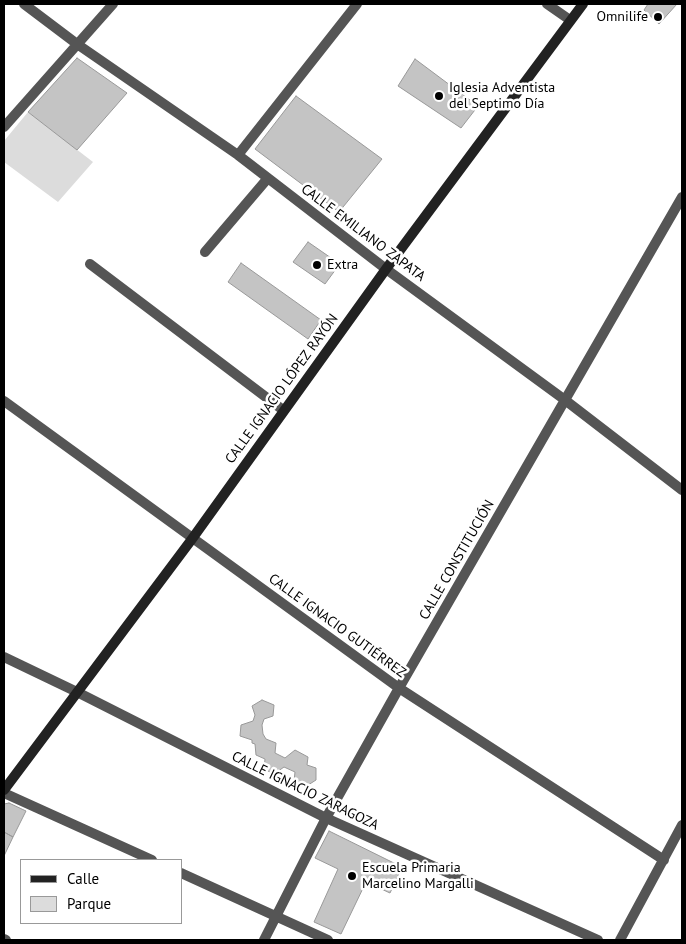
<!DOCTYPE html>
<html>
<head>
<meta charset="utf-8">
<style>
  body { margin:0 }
  #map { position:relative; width:686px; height:944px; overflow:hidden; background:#fff; font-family:"PT Sans",sans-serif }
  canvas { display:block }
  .frame { position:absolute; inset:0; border:5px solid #000; pointer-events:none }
  .legend { position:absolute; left:20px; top:859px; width:162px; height:65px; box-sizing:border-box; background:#fff; border:1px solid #999; margin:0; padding:6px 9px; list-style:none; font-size:15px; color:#000 }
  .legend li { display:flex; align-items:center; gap:10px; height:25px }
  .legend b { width:25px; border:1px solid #999 }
</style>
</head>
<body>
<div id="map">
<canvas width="686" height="944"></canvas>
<div class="frame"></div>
<ul class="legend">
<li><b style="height:6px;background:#222"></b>Calle</li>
<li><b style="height:14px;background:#dcdcdc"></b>Parque</li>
</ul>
</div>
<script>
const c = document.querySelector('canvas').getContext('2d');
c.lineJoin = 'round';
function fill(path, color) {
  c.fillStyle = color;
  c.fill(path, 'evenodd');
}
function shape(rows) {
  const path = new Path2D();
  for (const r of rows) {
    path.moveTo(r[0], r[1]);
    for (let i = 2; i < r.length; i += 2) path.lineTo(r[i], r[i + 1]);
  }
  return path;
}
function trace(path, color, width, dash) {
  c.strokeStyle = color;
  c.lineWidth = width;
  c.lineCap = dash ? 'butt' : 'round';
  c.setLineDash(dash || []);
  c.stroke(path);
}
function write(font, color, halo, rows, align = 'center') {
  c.font = font + ' "PT Sans",sans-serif';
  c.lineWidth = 5;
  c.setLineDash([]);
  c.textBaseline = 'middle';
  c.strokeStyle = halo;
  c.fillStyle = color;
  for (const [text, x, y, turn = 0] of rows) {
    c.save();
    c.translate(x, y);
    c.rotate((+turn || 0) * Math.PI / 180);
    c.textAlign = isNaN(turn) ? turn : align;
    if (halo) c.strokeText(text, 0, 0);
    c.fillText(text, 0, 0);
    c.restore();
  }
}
fill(shape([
  [28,112,93,162,58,202,4,162,4,141]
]), '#dcdcdc');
const building = shape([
  [648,4,677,4,659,24,644,10,648,4],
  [77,58,127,93,77,150,28,112,77,58],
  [415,59,478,106,461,128,398,86,415,59],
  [296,96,382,159,339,212,255,149,296,96],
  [308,242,334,260,336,269,325,284,293,262,308,242],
  [241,263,321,320,308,339,228,282,241,263],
  [262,700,274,705,273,716,264,719,262,725,263,734,266,739,276,743,275,753,285,758,295,750,308,757,307,765,316,768,316,780,305,787,294,781,295,772,284,767,274,774,264,769,265,759,256,755,255,744,252,743,252,740,240,736,241,725,253,721,255,715,252,706,262,700],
  [9,803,26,811,13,837,4,832,4,804,9,803],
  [329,831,402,867,390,893,366,882,341,934,314,922,338,869,315,858,329,831],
  [4,832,13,837,4,856,4,832]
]);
fill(building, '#c4c4c4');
trace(building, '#999', 1);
trace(shape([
  [24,4,77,44,238,155,386,269,565,400,682,490],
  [547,4,570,20],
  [4,127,113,4],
  [238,155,357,4],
  [205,252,268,178],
  [90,264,283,410],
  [4,401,399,688,664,860],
  [4,657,77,692,326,818,598,940],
  [4,793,152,860],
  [181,873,328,940],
  [4,939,6,940],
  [264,940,326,818,399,688,682,197],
  [620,940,682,825]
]), '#555', 10);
trace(shape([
  [4,790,192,539,386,269,583,4]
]), '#222', 10);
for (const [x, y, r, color] of [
  [658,17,5,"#000"],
  [439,96,5,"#000"],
  [317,265,5,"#000"],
  [352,876,5,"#000"]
]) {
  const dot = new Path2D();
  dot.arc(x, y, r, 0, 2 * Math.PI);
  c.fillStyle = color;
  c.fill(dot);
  trace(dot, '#fff', 2);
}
write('14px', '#000', '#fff', [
  ["Omnilife",648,17,"right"],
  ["Iglesia Adventista",449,88],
  ["del Septimo Día",449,104],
  ["Extra",327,265],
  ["Escuela Primaria",362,868],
  ["Marcelino Margalli",362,884]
], 'left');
write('14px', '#000', '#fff', [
  ["CALLE EMILIANO ZAPATA",363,233,37],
  ["CALLE IGNACIO LÓPEZ RAYÓN",282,389,-54],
  ["CALLE CONSTITUCIÓN",457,560,-60],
  ["CALLE IGNACIO GUTIÉRREZ",337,626,36],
  ["CALLE IGNACIO ZARAGOZA",305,791,26]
]);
</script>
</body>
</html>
